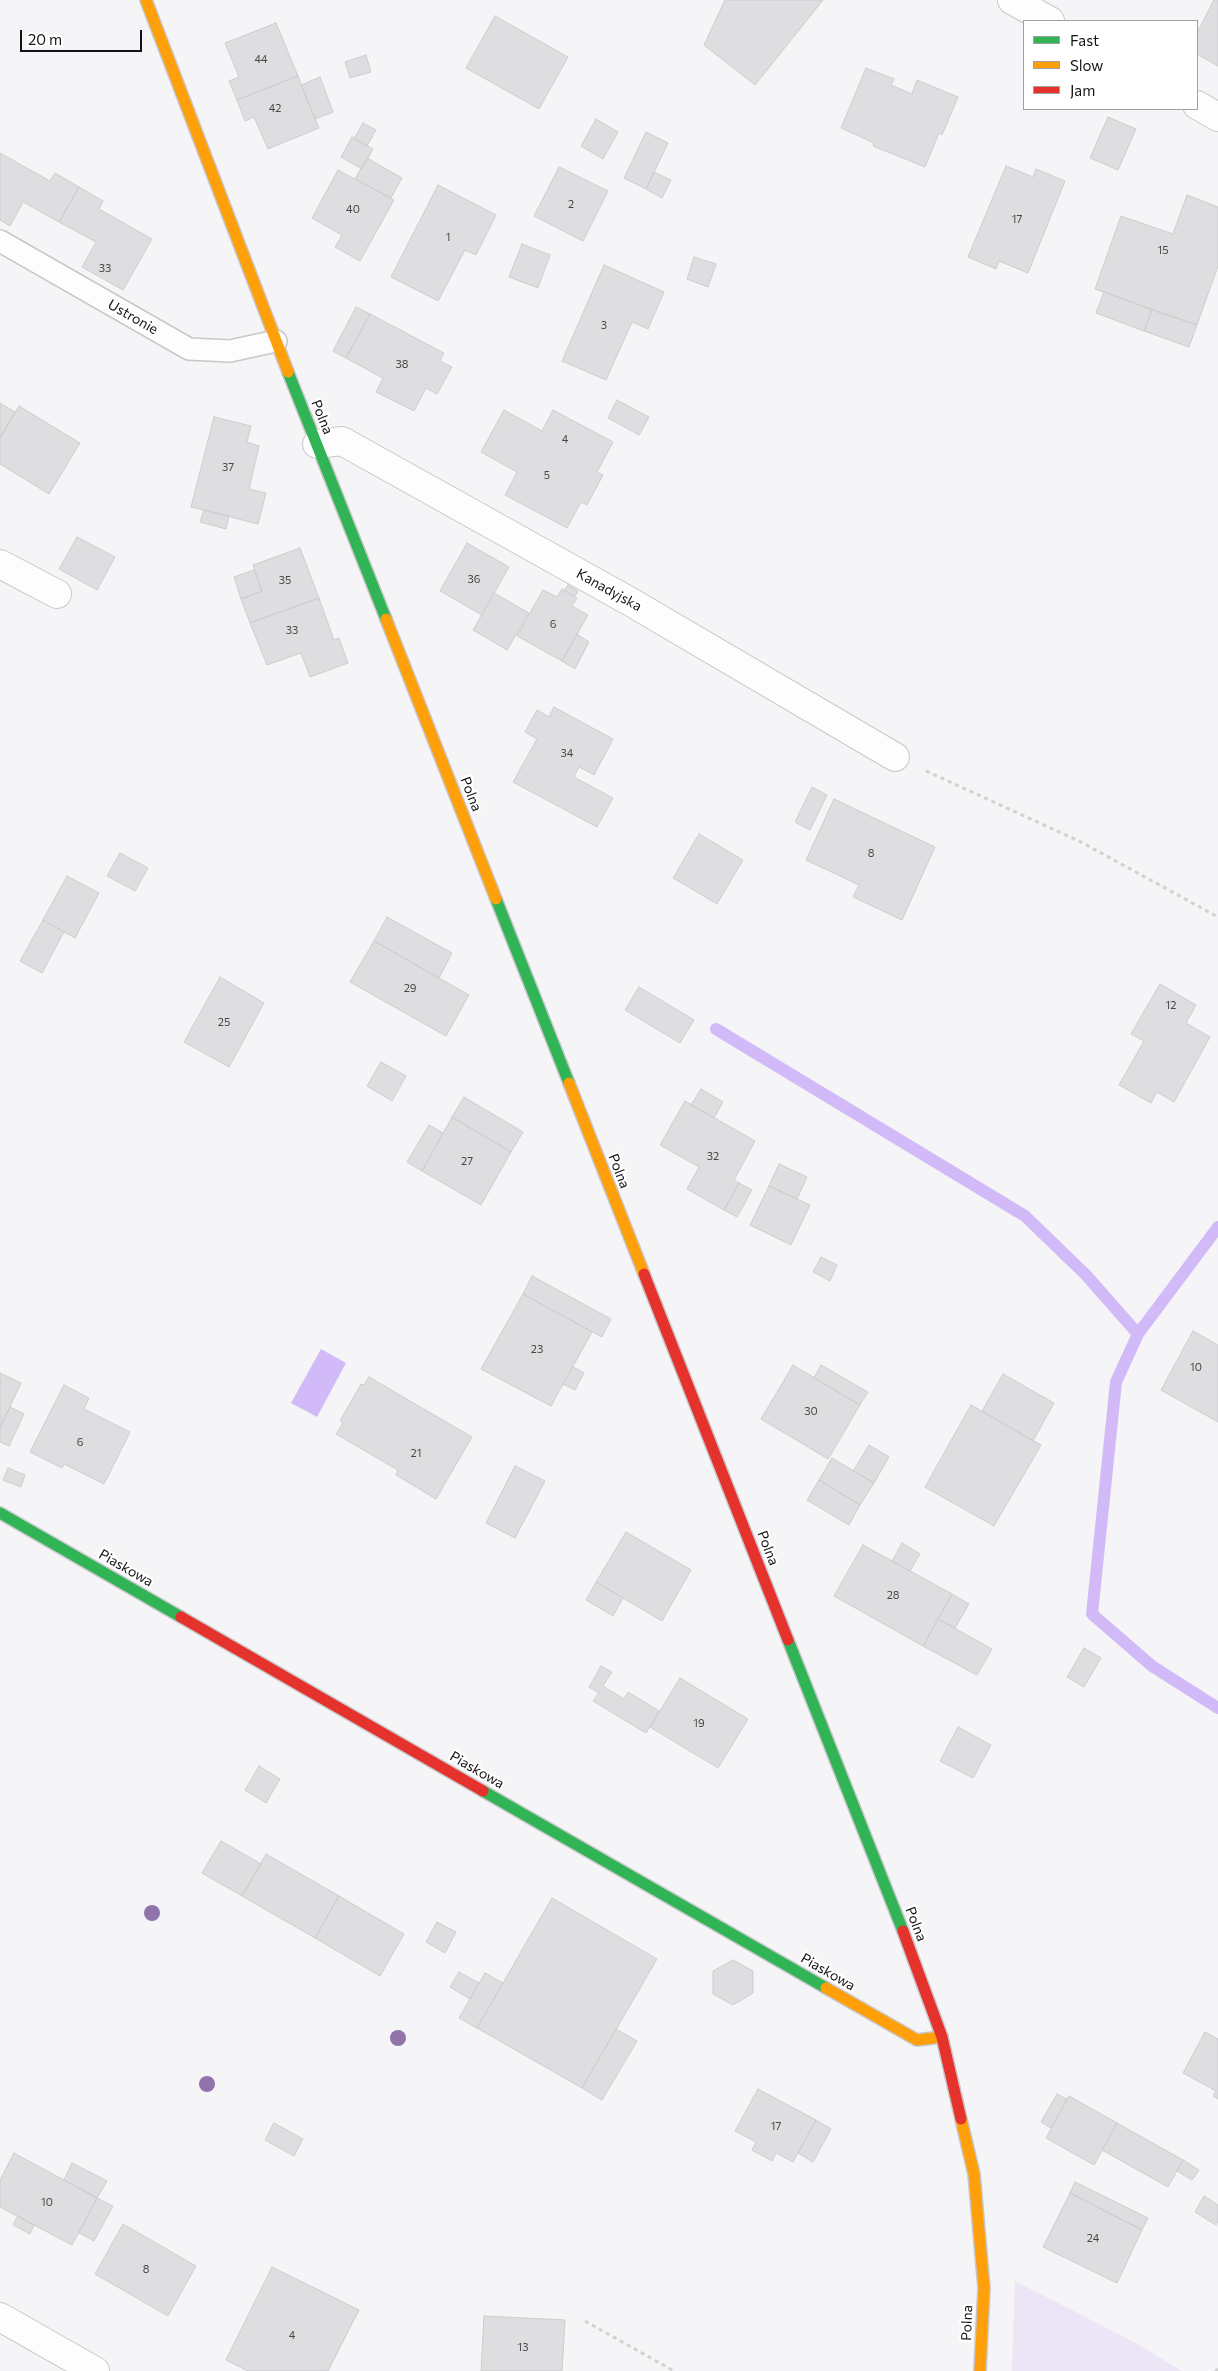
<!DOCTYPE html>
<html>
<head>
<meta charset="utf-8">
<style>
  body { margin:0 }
  #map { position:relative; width:1218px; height:2371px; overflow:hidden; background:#f5f4f6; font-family:Commissioner,sans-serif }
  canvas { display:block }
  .legend { position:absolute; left:1023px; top:20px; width:175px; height:90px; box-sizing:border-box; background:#fff; border:1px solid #a1a1a1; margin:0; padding:6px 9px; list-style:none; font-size:15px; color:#141315 }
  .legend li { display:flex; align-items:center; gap:10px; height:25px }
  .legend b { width:25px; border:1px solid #a1a1a1 }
  .scale { position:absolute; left:20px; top:30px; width:122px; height:22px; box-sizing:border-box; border:2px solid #141315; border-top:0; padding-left:6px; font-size:15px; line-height:18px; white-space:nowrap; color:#141315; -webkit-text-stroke:4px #fff; paint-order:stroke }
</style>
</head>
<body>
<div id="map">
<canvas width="1218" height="2371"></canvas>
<ul class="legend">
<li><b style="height:6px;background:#30b455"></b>Fast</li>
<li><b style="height:6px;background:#ff9f0a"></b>Slow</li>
<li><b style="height:6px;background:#e5322d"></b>Jam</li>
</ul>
<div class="scale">20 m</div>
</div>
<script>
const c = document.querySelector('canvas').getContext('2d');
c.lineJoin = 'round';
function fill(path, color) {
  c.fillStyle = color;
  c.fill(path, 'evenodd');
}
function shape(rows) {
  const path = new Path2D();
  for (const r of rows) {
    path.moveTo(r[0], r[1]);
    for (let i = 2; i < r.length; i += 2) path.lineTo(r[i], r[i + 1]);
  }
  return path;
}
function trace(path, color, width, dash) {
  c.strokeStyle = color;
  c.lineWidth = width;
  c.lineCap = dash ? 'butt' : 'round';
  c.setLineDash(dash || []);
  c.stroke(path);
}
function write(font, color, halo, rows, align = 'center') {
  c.font = font + ' Commissioner,sans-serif';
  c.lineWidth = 4.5;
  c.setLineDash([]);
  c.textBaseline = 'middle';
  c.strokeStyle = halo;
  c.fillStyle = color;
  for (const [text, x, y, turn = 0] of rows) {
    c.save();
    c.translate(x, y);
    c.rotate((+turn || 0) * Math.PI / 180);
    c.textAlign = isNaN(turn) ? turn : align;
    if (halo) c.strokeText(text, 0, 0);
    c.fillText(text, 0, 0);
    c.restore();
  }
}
fill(shape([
  [1015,2281,1134,2342,1182,2371,1012,2371]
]), '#ebe5f6');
fill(shape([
  [321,1349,346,1363,317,1417,291,1403]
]), '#d1baf7');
trace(shape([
  [716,1029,1025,1216,1086,1275,1138,1334],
  [1218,1227,1138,1334,1116,1382,1092,1614,1152,1666,1218,1708]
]), '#d1baf7', 12);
const building = shape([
  [725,0,823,0,755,85,704,45,725,0],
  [1214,0,1218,0,1218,66,1197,54,1197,33,1214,0],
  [495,16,568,57,539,109,466,68,495,16],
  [276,23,298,76,237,100,229,81,239,77,225,43,276,23],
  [366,55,371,72,350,78,345,62,366,55],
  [866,68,894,79,891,85,912,94,917,80,958,97,942,135,939,133,925,167,873,146,874,143,841,128,866,68],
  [298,76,319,128,268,149,254,117,245,121,237,100,298,76],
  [320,77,333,112,315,119,301,85,320,77],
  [1108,117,1136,129,1118,170,1090,158,1108,117],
  [596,119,618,132,603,159,581,146,596,119],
  [363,123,376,130,367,146,354,139,363,123],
  [646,132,668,143,646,189,624,178,646,132],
  [352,137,373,149,362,169,341,157,352,137],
  [0,153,50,181,55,173,79,187,59,222,23,202,10,226,0,220,0,153],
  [367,158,402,178,391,198,355,179,367,158],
  [1006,166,1033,177,1036,169,1065,181,1028,273,999,261,996,269,968,257,1006,166],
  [559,167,608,191,583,241,534,216,559,167],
  [338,170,394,200,360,261,335,247,342,235,312,218,338,170],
  [654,172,671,180,662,198,646,189,654,172],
  [438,185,496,215,476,255,465,250,438,301,391,277,438,185],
  [79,187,103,201,99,209,152,239,123,290,82,267,96,242,59,222,79,187],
  [1187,195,1218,207,1218,266,1197,325,1095,289,1121,216,1173,234,1187,195],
  [522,244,550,255,538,288,509,277,522,244],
  [694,257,716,264,708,287,687,279,694,257],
  [604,265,664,292,648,329,632,322,606,380,562,361,604,265],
  [1104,292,1152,310,1144,331,1096,313,1104,292],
  [356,307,370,314,346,358,333,351,356,307],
  [1152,310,1197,325,1189,347,1144,331,1152,310],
  [370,314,444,353,440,361,452,367,437,394,426,388,414,411,376,392,383,378,346,358,370,314],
  [617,400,649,417,639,435,608,418,617,400],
  [0,403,15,412,0,438,0,403],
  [19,406,80,443,49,494,0,464,0,438,19,406],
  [504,410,542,431,553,410,613,442,597,472,603,475,587,505,581,502,567,528,505,495,517,472,481,452,504,410],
  [214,417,251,426,247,442,259,446,249,489,266,493,258,524,191,507,214,417],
  [204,510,229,516,226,529,200,522,204,510],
  [77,537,115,557,97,590,59,569,77,537],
  [467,543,509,567,482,615,440,591,467,543],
  [300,548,319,598,250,623,241,599,262,591,253,565,300,548],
  [254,570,262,591,241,599,234,577,254,570],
  [568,585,578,591,575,596,564,591,568,585],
  [562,589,577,598,572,606,588,615,562,661,517,636,543,590,557,597,562,589],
  [494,593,529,613,507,650,473,630,494,593],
  [319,598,334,640,339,638,348,663,310,677,301,653,267,665,250,623,319,598],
  [577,634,589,642,575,669,562,661,577,634],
  [554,707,613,739,594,775,579,767,574,777,613,798,597,827,513,782,537,739,525,732,537,710,549,717,554,707],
  [812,787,827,795,810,830,795,822,812,787],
  [834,799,935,847,902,920,853,897,859,885,806,860,834,799],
  [699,834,743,860,717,904,673,878,699,834],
  [120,853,148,868,135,891,107,876,120,853],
  [67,876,99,893,75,938,43,920,67,876],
  [387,917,452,953,439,978,374,941,387,917],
  [43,920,64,932,42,973,20,961,43,920],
  [374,941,469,995,446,1036,350,982,374,941],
  [220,977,264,1003,229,1067,184,1042,220,977],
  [1160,984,1196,1005,1186,1023,1210,1037,1174,1102,1157,1092,1151,1103,1119,1085,1144,1041,1131,1034,1160,984],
  [639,987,694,1020,680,1043,625,1010,639,987],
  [381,1062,406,1076,392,1101,367,1086,381,1062],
  [701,1089,723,1102,714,1118,691,1105,701,1089],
  [464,1097,523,1132,511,1152,452,1117,464,1097],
  [685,1101,755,1141,734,1180,739,1183,724,1210,687,1189,699,1167,660,1145,685,1101],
  [452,1117,511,1152,481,1205,422,1171,452,1117],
  [429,1125,443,1133,422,1171,407,1162,429,1125],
  [779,1164,807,1177,797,1199,769,1186,779,1164],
  [739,1183,752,1190,737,1217,724,1210,739,1183],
  [769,1186,810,1205,791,1245,750,1225,769,1186],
  [821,1257,837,1265,830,1281,813,1272,821,1257],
  [532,1276,611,1319,602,1337,523,1294,532,1276],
  [523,1294,592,1332,551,1406,481,1369,523,1294],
  [1193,1331,1218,1345,1218,1422,1161,1390,1193,1331],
  [793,1365,860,1405,828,1459,761,1419,793,1365],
  [821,1365,868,1392,860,1405,814,1378,821,1365],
  [573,1367,584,1373,575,1390,563,1384,573,1367],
  [0,1373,21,1383,0,1428,0,1373],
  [1003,1374,1054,1403,1033,1441,982,1411,1003,1374],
  [369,1377,472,1437,436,1499,396,1475,398,1470,336,1434,343,1423,340,1421,361,1384,364,1385,369,1377],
  [64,1385,89,1398,84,1409,130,1432,104,1484,64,1464,62,1468,30,1452,64,1385],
  [971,1405,1041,1445,994,1526,925,1487,971,1405],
  [10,1407,24,1414,9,1446,0,1442,0,1428,10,1407],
  [869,1445,889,1457,874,1483,853,1471,869,1445],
  [832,1458,874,1483,860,1505,819,1480,832,1458],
  [515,1466,545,1481,515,1538,486,1523,515,1466],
  [8,1468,25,1475,21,1487,3,1480,8,1468],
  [819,1480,860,1505,849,1525,807,1500,819,1480],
  [626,1532,691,1570,662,1621,596,1582,626,1532],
  [902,1543,920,1554,910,1571,892,1561,902,1543],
  [863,1545,952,1594,923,1646,834,1596,863,1545],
  [596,1582,623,1598,613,1616,586,1600,596,1582],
  [952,1594,969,1604,955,1628,938,1619,952,1594],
  [938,1619,992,1649,977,1675,923,1646,938,1619],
  [1084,1648,1101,1658,1084,1687,1067,1677,1084,1648],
  [601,1666,612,1672,603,1686,624,1699,628,1692,659,1711,646,1733,593,1701,599,1693,589,1687,601,1666],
  [680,1678,748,1719,718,1768,650,1727,680,1678],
  [958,1727,991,1745,973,1778,940,1761,958,1727],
  [259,1766,280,1779,266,1803,245,1790,259,1766],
  [221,1841,261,1864,242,1896,202,1873,221,1841],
  [266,1854,339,1896,315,1938,242,1896,266,1854],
  [339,1896,404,1934,380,1976,315,1938,339,1896],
  [552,1898,657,1959,582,2088,477,2028,552,1898],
  [437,1922,456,1932,445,1953,426,1942,437,1922],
  [733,1960,753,1971,753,1993,733,2005,713,1994,713,1971,733,1960],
  [459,1972,479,1983,470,1999,450,1987,459,1972],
  [485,1973,503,1983,477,2028,459,2018,485,1973],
  [616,2029,637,2041,602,2100,582,2088,616,2029],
  [1205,2032,1218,2039,1218,2099,1213,2096,1216,2091,1183,2073,1205,2032],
  [758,2089,816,2120,793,2162,776,2153,772,2161,752,2150,756,2142,735,2131,758,2089],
  [1057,2094,1067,2099,1051,2128,1041,2122,1057,2094],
  [1069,2096,1117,2123,1094,2165,1046,2138,1069,2096],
  [816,2120,831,2129,813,2162,798,2153,816,2120],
  [274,2123,303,2139,294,2156,265,2140,274,2123],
  [1117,2123,1183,2160,1168,2187,1102,2150,1117,2123],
  [14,2153,97,2198,72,2245,0,2207,0,2180,14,2153],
  [1183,2160,1199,2170,1192,2180,1177,2171,1183,2160],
  [72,2163,107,2181,97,2198,64,2180,72,2163],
  [1075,2182,1148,2218,1142,2230,1070,2193,1075,2182],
  [1070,2193,1142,2230,1117,2283,1043,2247,1070,2193],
  [1204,2196,1218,2205,1218,2222,1216,2225,1195,2212,1204,2196],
  [97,2198,113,2206,94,2241,79,2233,97,2198],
  [18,2216,34,2225,30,2234,13,2225,18,2216],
  [123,2224,196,2266,168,2316,95,2274,123,2224],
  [272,2267,359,2310,328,2371,248,2371,226,2360,272,2267],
  [484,2316,565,2320,562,2371,481,2371,484,2316]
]);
fill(building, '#dedddf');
trace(building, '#cdccce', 1);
const lane = shape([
  [0,241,189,349,230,351,276,341]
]);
const street = shape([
  [1012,0,1050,21],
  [1197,105,1218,117],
  [317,444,342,441,629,601,895,757],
  [0,564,57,594],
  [0,2317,95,2371]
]);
const fast = shape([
  [288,372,386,619],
  [496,899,569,1083],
  [0,1513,181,1617],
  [788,1640,903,1931],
  [483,1791,826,1988]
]);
const slow = shape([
  [146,0,288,372],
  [386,619,496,899],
  [569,1083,644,1274],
  [826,1988,917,2040,942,2037],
  [961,2119,974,2174,984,2288,980,2371]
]);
const jam = shape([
  [644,1274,788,1640],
  [181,1617,483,1791],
  [903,1931,942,2037,961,2119]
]);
trace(lane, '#c8c7c9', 24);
trace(street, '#c8c7c9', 30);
trace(fast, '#c8c7c9', 14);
trace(slow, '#c8c7c9', 14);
trace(jam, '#c8c7c9', 14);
trace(shape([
  [926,771,1081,842,1218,917],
  [585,2321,674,2371],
  [1215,2371,1218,2369]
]), '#d1d1d2', 3, [4, 4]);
trace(lane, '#fefdfe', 21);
trace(street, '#fefdfe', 28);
trace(fast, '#30b455', 11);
trace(slow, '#ff9f0a', 11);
trace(jam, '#e5322d', 11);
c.fillStyle = '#9173ac';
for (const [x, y] of [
  [152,1913],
  [398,2038],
  [207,2084]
]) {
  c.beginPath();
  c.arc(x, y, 8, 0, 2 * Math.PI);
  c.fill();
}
write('11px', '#48484a', null, [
  ["44",261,59],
  ["42",275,108],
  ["2",571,204],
  ["40",353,209],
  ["17",1017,219],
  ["1",448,237],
  ["15",1163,250],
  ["33",105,268],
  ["3",604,325],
  ["38",402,364],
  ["4",565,439],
  ["37",228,467],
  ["5",547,475],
  ["36",474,579],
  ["35",285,580],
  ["6",553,624],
  ["33",292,630],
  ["34",567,753],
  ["8",871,853],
  ["29",410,988],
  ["12",1171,1005],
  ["25",224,1022],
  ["32",713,1156],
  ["27",467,1161],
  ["23",537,1349],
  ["10",1196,1367],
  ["30",811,1411],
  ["6",80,1442],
  ["21",416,1453],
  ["28",893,1595],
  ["19",699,1723],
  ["17",776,2126],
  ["10",47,2202],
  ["24",1093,2238],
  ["8",146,2269],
  ["4",292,2335],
  ["13",523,2347]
]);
write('14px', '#141315', '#fff', [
  ["Ustronie",133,317,30],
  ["Polna",322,417,68],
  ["Kanadyjska",609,590,29],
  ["Polna",471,794,69],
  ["Polna",619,1171,69],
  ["Polna",768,1548,69],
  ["Piaskowa",126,1568,30],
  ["Piaskowa",477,1770,30],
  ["Polna",916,1924,69],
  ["Piaskowa",828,1972,30],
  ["Polna",967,2323,-88]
]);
</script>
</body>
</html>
